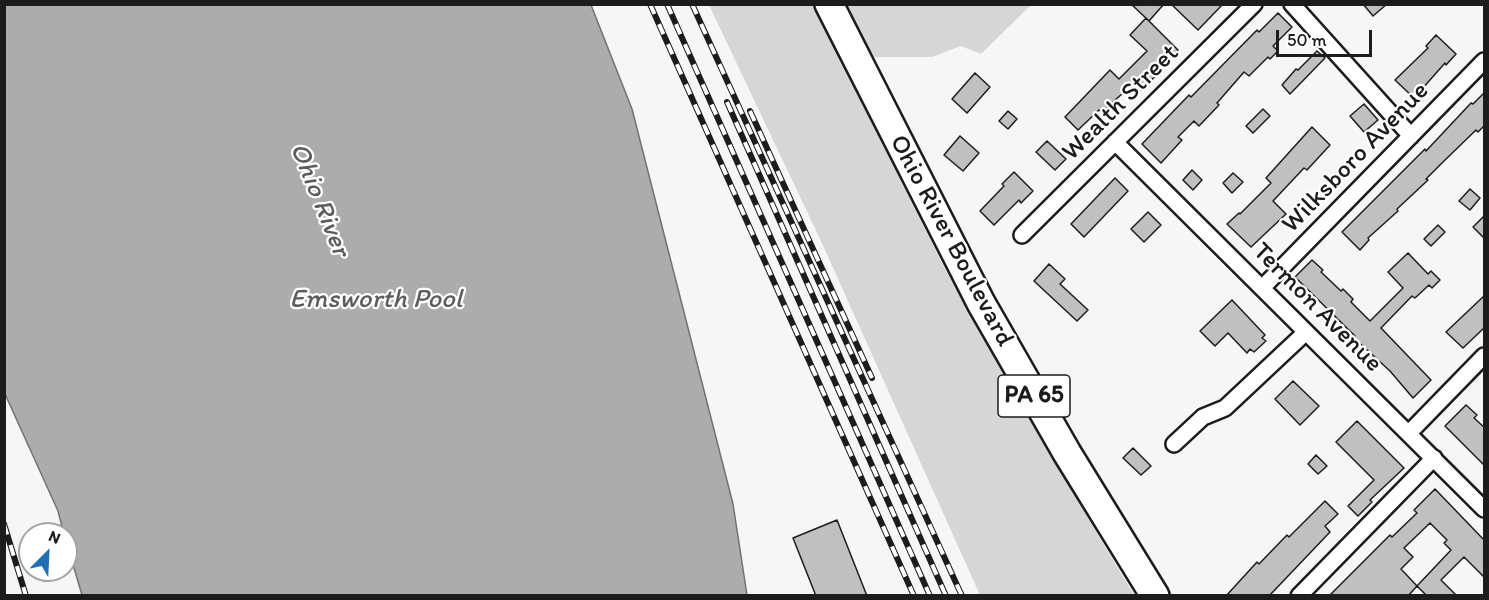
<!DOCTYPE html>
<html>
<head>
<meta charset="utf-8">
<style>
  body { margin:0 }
  #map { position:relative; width:1489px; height:600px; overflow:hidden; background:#f6f6f6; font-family:Itim,sans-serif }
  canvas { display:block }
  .frame { position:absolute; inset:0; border:6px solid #1c1c1c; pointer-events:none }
  .north { position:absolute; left:18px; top:522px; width:60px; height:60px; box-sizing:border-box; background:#fff; border:2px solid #a4a4a4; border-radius:50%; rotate:24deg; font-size:16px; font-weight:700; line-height:24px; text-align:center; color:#1c1c1c }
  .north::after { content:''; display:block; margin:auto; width:21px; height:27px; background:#1f6fb2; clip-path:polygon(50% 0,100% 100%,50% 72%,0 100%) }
  .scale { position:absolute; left:1276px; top:30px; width:96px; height:27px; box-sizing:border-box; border:3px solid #1c1c1c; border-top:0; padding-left:8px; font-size:18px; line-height:21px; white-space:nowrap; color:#1c1c1c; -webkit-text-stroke:4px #fff; paint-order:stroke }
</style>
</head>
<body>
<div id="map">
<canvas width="1489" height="600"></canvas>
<div class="frame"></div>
<div class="north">N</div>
<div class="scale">50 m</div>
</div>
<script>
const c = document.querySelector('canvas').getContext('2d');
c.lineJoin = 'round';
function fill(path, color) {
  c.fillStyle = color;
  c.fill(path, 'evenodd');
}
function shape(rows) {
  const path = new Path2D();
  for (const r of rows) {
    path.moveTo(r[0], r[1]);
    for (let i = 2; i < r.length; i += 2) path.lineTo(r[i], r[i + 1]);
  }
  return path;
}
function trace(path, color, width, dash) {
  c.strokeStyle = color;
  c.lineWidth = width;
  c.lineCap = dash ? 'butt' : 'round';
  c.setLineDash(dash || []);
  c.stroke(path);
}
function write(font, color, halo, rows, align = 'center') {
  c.font = font + ' Itim,sans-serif';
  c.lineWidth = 4.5;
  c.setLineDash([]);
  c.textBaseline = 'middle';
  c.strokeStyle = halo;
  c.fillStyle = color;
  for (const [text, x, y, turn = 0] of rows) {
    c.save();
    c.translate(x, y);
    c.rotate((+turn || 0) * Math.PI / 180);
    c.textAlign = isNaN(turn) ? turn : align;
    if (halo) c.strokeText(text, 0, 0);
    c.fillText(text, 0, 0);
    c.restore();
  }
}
fill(shape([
  [709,5,1031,5,981,54,961,46,932,57,873,57,845,70,945,269,1080,505,1134,595,980,595,821,241]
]), '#d6d6d6');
const water = shape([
  [4,5,591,5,632,109,733,504,747,595,82,595,66,541,66,534,64,534,58,511,5,394,4,5]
]);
fill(water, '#acacac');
trace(water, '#727272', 1.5);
const building = shape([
  [1131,4,1164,4,1149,21,1131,4],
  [1171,4,1223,4,1198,30,1171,4],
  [1363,4,1387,4,1373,16,1363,4],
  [1278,13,1292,27,1273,46,1278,51,1270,59,1268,57,1249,76,1244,72,1217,103,1219,105,1199,126,1194,121,1178,137,1182,140,1161,163,1142,144,1189,95,1191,97,1257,30,1259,32,1278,13],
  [1146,18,1178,50,1161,67,1163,69,1141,90,1134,83,1102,112,1099,110,1078,130,1065,117,1110,70,1119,79,1147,51,1130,35,1146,18],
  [1436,35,1456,54,1446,65,1445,63,1414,98,1395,80,1428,48,1426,46,1436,35],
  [1317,51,1325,58,1290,94,1282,85,1296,69,1298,70,1317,51],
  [975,73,990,87,967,113,952,99,975,73],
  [1485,92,1485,125,1478,132,1476,130,1444,161,1426,179,1428,180,1397,209,1398,211,1368,238,1369,240,1360,250,1342,232,1425,149,1426,151,1471,103,1473,104,1485,92],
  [1364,104,1378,120,1364,132,1350,116,1364,104],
  [1263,109,1270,116,1253,133,1246,126,1263,109],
  [1008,111,1017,119,1008,129,999,121,1008,111],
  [1312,127,1330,145,1307,170,1304,168,1273,201,1286,214,1251,247,1227,224,1239,213,1240,214,1271,183,1266,178,1312,127],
  [960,136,979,153,963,171,944,155,960,136],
  [1047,141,1066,159,1055,170,1036,152,1047,141],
  [1192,170,1202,180,1193,190,1183,180,1192,170],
  [1014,172,1033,191,1021,203,1019,200,994,225,980,211,1004,186,1002,184,1014,172],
  [1233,173,1243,182,1232,193,1223,183,1233,173],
  [1115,178,1128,191,1084,237,1071,224,1115,178],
  [1470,189,1480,198,1470,210,1459,201,1470,189],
  [1148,212,1161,225,1144,242,1131,229,1148,212],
  [1485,215,1485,239,1473,227,1485,215],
  [1438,225,1445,232,1431,246,1424,239,1438,225],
  [1408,253,1428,274,1431,271,1440,280,1432,288,1429,285,1415,298,1412,296,1381,328,1431,380,1413,398,1390,371,1354,338,1355,336,1295,277,1312,260,1323,270,1321,272,1341,291,1343,289,1353,299,1351,302,1370,321,1403,288,1388,272,1408,253],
  [1049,264,1065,279,1060,284,1088,310,1077,321,1034,281,1049,264],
  [1485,295,1485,327,1463,348,1446,332,1485,295],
  [1232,300,1265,335,1262,338,1266,341,1254,352,1250,349,1247,353,1228,333,1215,346,1200,331,1232,300],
  [1293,381,1319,406,1300,425,1275,399,1293,381],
  [1466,405,1477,415,1474,418,1485,428,1485,466,1445,426,1466,405],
  [1357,421,1404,468,1370,500,1372,502,1358,516,1348,506,1374,480,1336,442,1357,421],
  [1133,448,1151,466,1141,475,1123,458,1133,448],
  [1316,455,1327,466,1318,474,1308,464,1316,455],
  [1435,489,1485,541,1485,578,1464,557,1441,580,1457,596,1427,596,1417,586,1408,596,1329,596,1390,535,1392,537,1417,513,1414,510,1435,489],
  [1430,523,1447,540,1444,543,1451,550,1417,586,1401,569,1413,557,1404,548,1430,523],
  [1325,501,1338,514,1325,526,1330,532,1269,596,1226,596,1257,562,1259,564,1287,535,1289,537,1325,501],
  [837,520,867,596,816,596,793,538,837,520]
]);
fill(building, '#c0c0c0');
trace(building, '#1c1c1c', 1.5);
const street = shape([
  [1292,4,1411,136],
  [1115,142,1484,509],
  [1022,235,1254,4],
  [1262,288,1484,61],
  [1409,433,1484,356],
  [1174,444,1203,417,1225,408,1306,332],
  [1299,596,1434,458]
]);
const highway = shape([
  [829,4,981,303,1067,453,1155,596]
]);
trace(street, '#1c1c1c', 20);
trace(highway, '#1c1c1c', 32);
trace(street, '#fff', 15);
trace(highway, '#fff', 27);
const rail = shape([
  [650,4,914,596],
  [667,4,930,596],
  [692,4,962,596],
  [727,102,946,596],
  [750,111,872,378],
  [4,524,26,596]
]);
trace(rail, '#1c1c1c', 6);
trace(rail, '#fff', 4, [11]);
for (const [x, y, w] of [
  [1034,396,72]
]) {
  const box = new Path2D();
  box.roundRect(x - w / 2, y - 21, w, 42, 4.5);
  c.fillStyle = '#fff';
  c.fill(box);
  trace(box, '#1c1c1c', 1.5);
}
write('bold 24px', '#1c1c1c', null, [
  ["PA 65",1034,396]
]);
write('26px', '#1c1c1c', '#fff', [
  ["Wealth Street",1121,103,-45],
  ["Wilksboro Avenue",1356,158,-46],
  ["Ohio River Boulevard",951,241,62],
  ["Termon Avenue",1317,308,45]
]);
write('italic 27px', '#5d5d5d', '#fff', [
  ["Ohio River",319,200,68],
  ["Emsworth Pool",376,300]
]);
</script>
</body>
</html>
